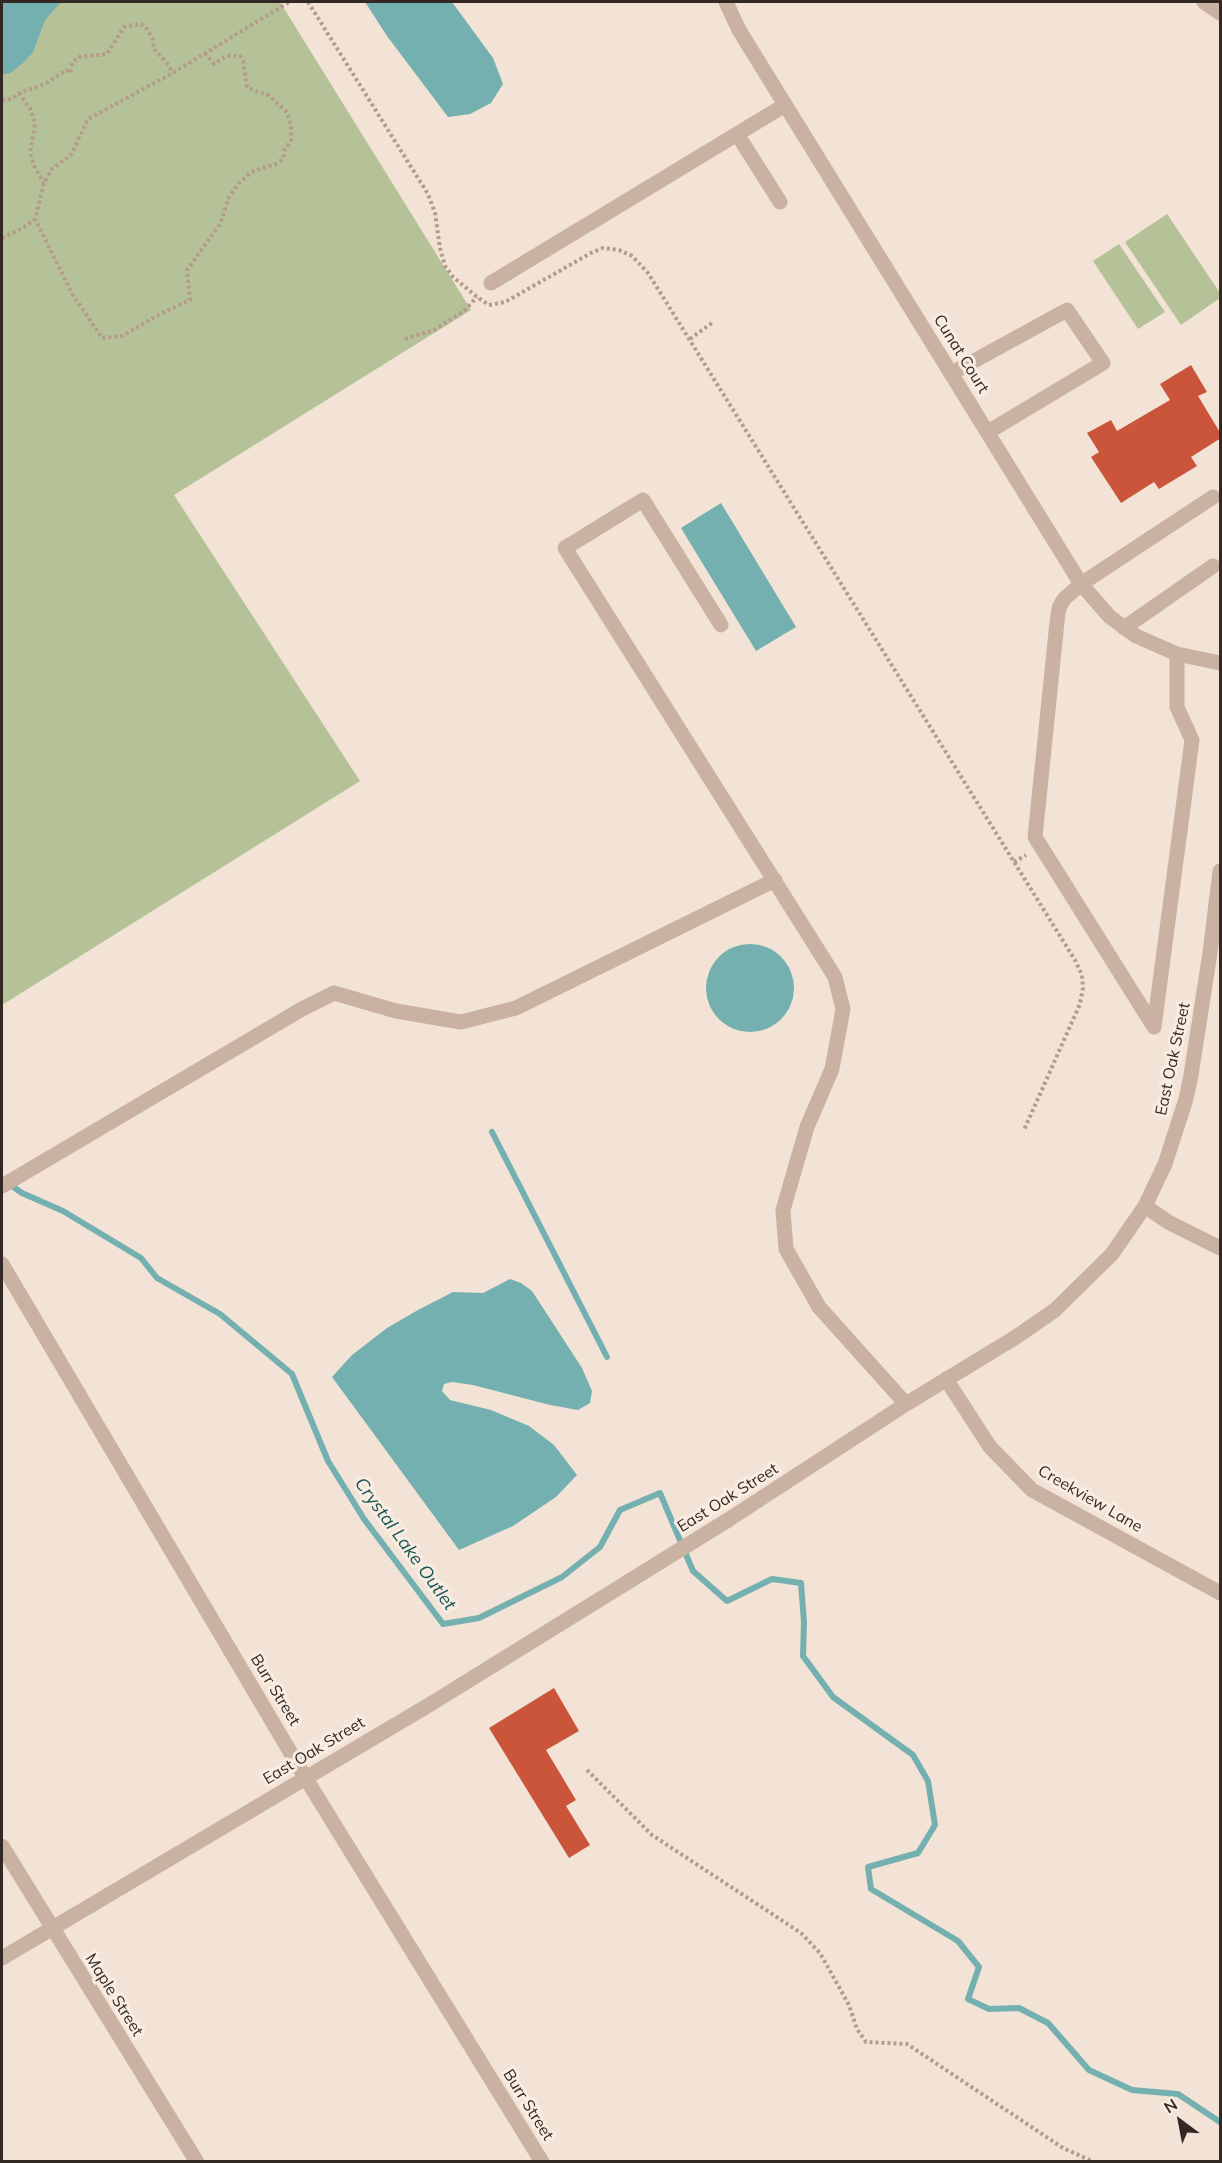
<!DOCTYPE html>
<html>
<head>
<meta charset="utf-8">
<style>
  body { margin:0 }
  #map { position:relative; width:1222px; height:2163px; overflow:hidden; background:#f2e3d6; font-family:Mulish,sans-serif }
  canvas { display:block }
  .frame { position:absolute; inset:0; border:3px solid #342825; pointer-events:none }
  .north { position:absolute; left:1150px; top:2091px; width:60px; height:60px; -webkit-text-stroke:4px #f9ede2; paint-order:stroke; rotate:328deg; font-size:16px; font-weight:700; line-height:24px; text-align:center; color:#342825 }
  .north::after { content:''; display:block; margin:auto; width:21px; height:27px; background:#342825; clip-path:polygon(50% 0,100% 100%,50% 72%,0 100%) }
</style>
</head>
<body>
<div id="map">
<canvas width="1222" height="2163"></canvas>
<div class="frame"></div>
<div class="north">N</div>
</div>
<script>
const c = document.querySelector('canvas').getContext('2d');
c.lineJoin = 'round';
function fill(path, color) {
  c.fillStyle = color;
  c.fill(path, 'evenodd');
}
function shape(rows) {
  const path = new Path2D();
  for (const r of rows) {
    if (r.length === 3) {
      path.moveTo(r[0] + r[2], r[1]);
      path.arc(r[0], r[1], r[2], 0, 2 * Math.PI);
      continue;
    }
    path.moveTo(r[0], r[1]);
    for (let i = 2; i < r.length; i += 2) path.lineTo(r[i], r[i + 1]);
  }
  return path;
}
function trace(path, color, width, dash) {
  c.strokeStyle = color;
  c.lineWidth = width;
  c.lineCap = dash ? 'butt' : 'round';
  c.setLineDash(dash || []);
  c.stroke(path);
}
function write(font, color, halo, rows, align = 'center') {
  c.font = font + ' Mulish,sans-serif';
  c.lineWidth = 6;
  c.setLineDash([]);
  c.textBaseline = 'middle';
  c.strokeStyle = halo;
  c.fillStyle = color;
  for (const [text, x, y, turn = 0] of rows) {
    c.save();
    c.translate(x, y);
    c.rotate((+turn || 0) * Math.PI / 180);
    c.textAlign = isNaN(turn) ? turn : align;
    if (halo) c.strokeText(text, 0, 0);
    c.fillText(text, 0, 0);
    c.restore();
  }
}
fill(shape([
  [2,2,280,2,471,310,174,495,360,781,2,1005],
  [1167,214,1220,293,1220,298,1181,325,1125,242],
  [1119,244,1165,312,1138,329,1093,261]
]), '#b5c196');
fill(shape([
  [2,2,61,2,45,20,33,52,23,63,10,73,2,75],
  [365,2,452,2,493,58,503,84,491,103,470,114,448,117,387,36],
  [721,503,796,627,756,651,681,528],
  [750,988,44],
  [510,1279,521,1283,532,1291,582,1368,592,1391,590,1403,578,1410,550,1405,473,1385,452,1382,444,1384,442,1391,450,1400,491,1410,529,1426,554,1445,577,1475,556,1497,513,1526,459,1550,332,1377,352,1355,387,1328,418,1310,453,1292,483,1293]
]), '#74b0af');
trace(shape([
  [492,1132,607,1357],
  [9,1184,22,1193,63,1211,141,1258,157,1278,220,1314,292,1374,328,1461,364,1519,443,1624,479,1618,562,1577,600,1547,620,1510,660,1493,693,1571,727,1601,772,1579,801,1583,804,1622,803,1656,833,1697,913,1755,928,1781,935,1825,918,1853,868,1867,871,1889,958,1941,979,1967,968,1999,989,2009,1019,2008,1048,2023,1089,2070,1132,2090,1178,2094,1220,2122]
]), '#74b0af', 6);
fill(shape([
  [1191,365,1207,392,1198,396,1221,434,1221,438,1191,457,1197,466,1159,489,1154,482,1121,503,1091,457,1099,452,1087,433,1111,420,1117,431,1170,400,1160,384],
  [554,1688,579,1731,546,1750,576,1800,566,1806,590,1845,569,1858,489,1728]
]), '#cb553a');
trace(shape([
  [308,2,428,194,435,213,440,248,445,266,453,277,477,297,489,305,505,302,591,253,603,248,619,250,632,256,648,273,1075,960,1082,975,1083,988,1080,1004,1024,1130],
  [205,53,214,64,226,56,240,56,243,61,247,87,258,92,267,94,287,112,291,127,291,141,285,149,283,159,276,164,251,172,239,183,229,197,220,224,187,270,190,300,160,314,122,336,102,338,73,295,35,219,44,183,52,169,71,155,88,119,173,73,289,2],
  [19,93,31,110,35,124,30,152,34,166,44,183],
  [2,100,12,99,19,93,45,84,66,70,70,73,72,63,78,57,107,54,124,27,141,24,146,27,153,40,154,49,166,62,173,73],
  [2,238,23,228,35,219],
  [405,339,434,330,464,311,477,297],
  [690,339,712,323],
  [1014,862,1026,855],
  [587,1770,652,1835,801,1933,820,1953,849,2005,857,2029,866,2042,907,2044,1063,2148,1094,2162]
]), '#b59b8c', 4, [3, 3]);
trace(shape([
  [726,2,739,30,1081,584,1110,617,1136,636,1177,654,1220,663],
  [1204,2,1220,13],
  [737,134,780,202],
  [491,283,785,105],
  [952,373,1067,310,1103,363,988,432],
  [721,625,643,500,565,548,835,977,843,1009,832,1069,807,1127,783,1210,786,1249,819,1307,906,1404],
  [1124,628,1213,566],
  [1154,1027,1035,837,1057,622,1059,608,1064,599,1081,584,1213,497],
  [1154,1027,1192,740,1177,707,1177,654],
  [2,1186,302,1009,334,993,396,1011,461,1022,516,1008,775,880],
  [1145,1206,1168,1222,1220,1248],
  [2,1264,305,1777,542,2162],
  [946,1379,990,1447,1032,1490,1220,1593],
  [2,1846,197,2162],
  [2,1958,429,1705,728,1520,906,1404,1016,1337,1055,1310,1112,1254,1145,1206,1165,1164,1186,1099,1191,1075,1210,953,1220,871]
]), '#cab2a2', 15);
write('16px', '#342825', '#f9ede2', [
  ["Cunat Court",961,354,58],
  ["East Oak Street",1173,1059,-78],
  ["East Oak Street",728,1498,-32],
  ["Creekview Lane",1090,1499,30],
  ["Burr Street",275,1690,59],
  ["East Oak Street",314,1751,-31],
  ["Maple Street",114,1995,58],
  ["Burr Street",528,2105,58]
]);
write('italic 18px', '#195657', '#f9ede2', [
  ["Crystal Lake Outlet",405,1544,54]
]);
</script>
</body>
</html>
